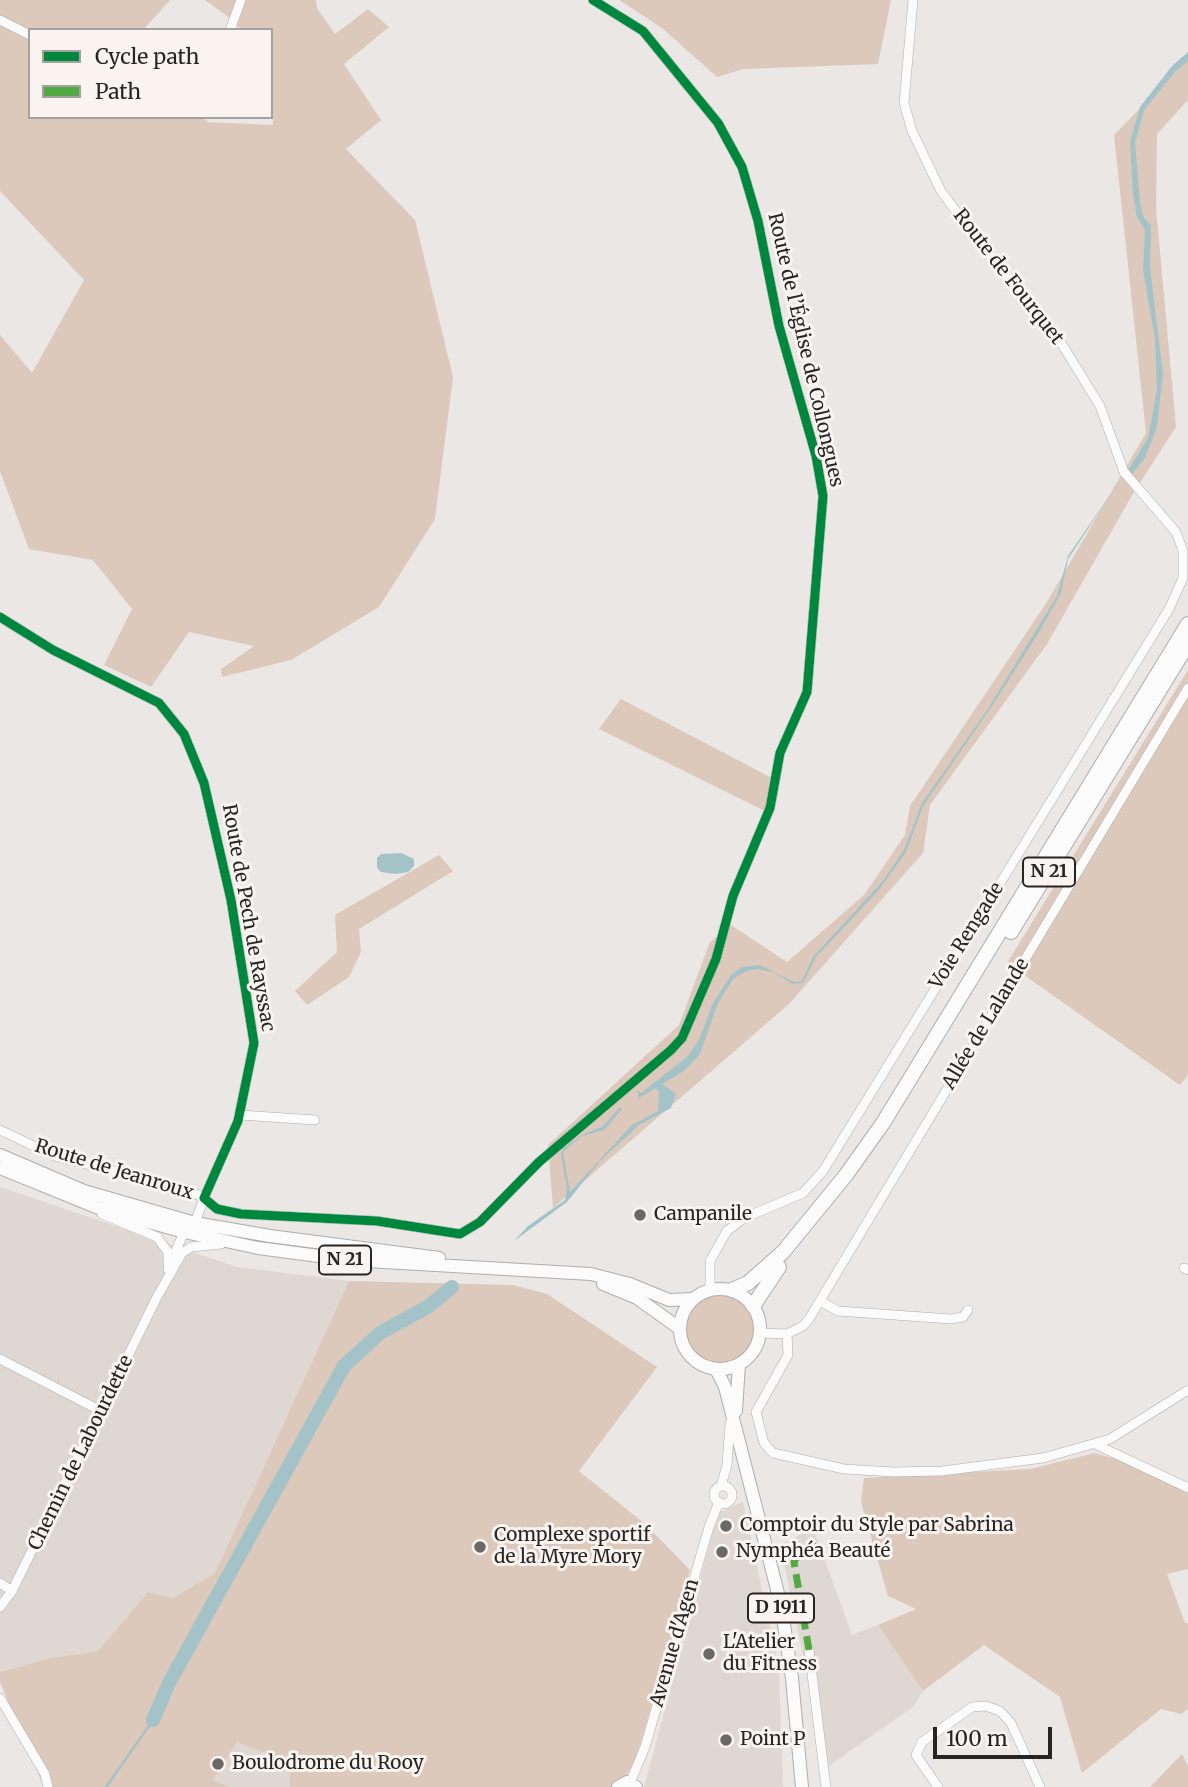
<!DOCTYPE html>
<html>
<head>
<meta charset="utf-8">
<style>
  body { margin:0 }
  #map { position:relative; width:1188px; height:1787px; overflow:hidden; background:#eae7e5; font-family:Merriweather,serif }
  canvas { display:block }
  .legend { position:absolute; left:28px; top:28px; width:245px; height:91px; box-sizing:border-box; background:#f9f4f0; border:2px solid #a5a19e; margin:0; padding:9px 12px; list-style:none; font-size:21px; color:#272524 }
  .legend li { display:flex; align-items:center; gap:14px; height:35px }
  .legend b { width:35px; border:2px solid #a5a19e }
  .scale { position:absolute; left:933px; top:1727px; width:119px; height:32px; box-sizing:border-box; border:4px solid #272524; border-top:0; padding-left:9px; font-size:21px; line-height:24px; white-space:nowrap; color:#272524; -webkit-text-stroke:5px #f9f4f0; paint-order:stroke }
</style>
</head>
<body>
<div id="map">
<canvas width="1188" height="1787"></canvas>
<ul class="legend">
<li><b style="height:9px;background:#00873e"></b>Cycle path</li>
<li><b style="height:9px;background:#53aa44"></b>Path</li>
</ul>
<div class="scale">100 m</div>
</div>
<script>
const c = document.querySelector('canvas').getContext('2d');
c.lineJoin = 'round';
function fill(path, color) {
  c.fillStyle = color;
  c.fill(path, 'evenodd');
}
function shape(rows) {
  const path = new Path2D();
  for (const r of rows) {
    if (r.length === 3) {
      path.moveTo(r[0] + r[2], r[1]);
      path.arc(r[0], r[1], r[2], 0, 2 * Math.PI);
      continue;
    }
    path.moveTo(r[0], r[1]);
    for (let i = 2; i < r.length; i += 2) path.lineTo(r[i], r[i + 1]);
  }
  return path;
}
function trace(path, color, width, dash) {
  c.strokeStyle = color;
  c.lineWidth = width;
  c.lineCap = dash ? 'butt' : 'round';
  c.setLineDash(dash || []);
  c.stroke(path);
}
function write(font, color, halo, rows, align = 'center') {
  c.font = font + ' Merriweather,serif';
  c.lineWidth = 6;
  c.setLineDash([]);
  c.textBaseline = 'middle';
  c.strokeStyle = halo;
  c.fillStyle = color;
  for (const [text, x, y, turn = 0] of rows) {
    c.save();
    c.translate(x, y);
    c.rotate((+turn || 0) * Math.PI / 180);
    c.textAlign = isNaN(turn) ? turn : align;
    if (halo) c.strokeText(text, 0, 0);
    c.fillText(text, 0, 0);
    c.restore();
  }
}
fill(shape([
  [0,1187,237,1267,349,1281,215,1573,171,1598,148,1592,98,1651,50,1658,0,1672],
  [743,1502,779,1669,783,1787,644,1787,718,1513],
  [813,1528,852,1635,878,1625,923,1691,913,1707,827,1767,780,1545],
  [236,1737,293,1763,296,1787,209,1787]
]), '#dfd8d2');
fill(shape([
  [0,0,170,0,143,30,30,30,30,117,203,117,208,122,273,125,271,30,241,30,235,22,205,0,316,0,317,8,335,34,368,9,389,27,344,64,381,120,346,149,415,220,453,377,435,519,379,607,291,660,222,677,221,669,254,646,189,632,151,687,104,665,132,609,93,560,29,549,0,471,0,335,32,373,84,280,0,191],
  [619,0,891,0,878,64,743,69,717,77,662,28],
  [1188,59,1188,100,1157,134,1156,208,1176,427,1134,492,1047,644,930,805,923,853,789,1004,553,1208,548,1145,679,1025,710,942,731,925,787,962,864,895,905,835,910,806,1045,605,1146,433,1114,135],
  [1188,670,1188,1075,1180,1085,1007,963],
  [621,699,770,777,767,812,599,729],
  [439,855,453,871,359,929,361,952,349,977,307,1005,295,991,337,952,335,915],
  [349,1281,513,1285,547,1294,657,1367,579,1471,645,1524,690,1570,636,1759,626,1776,616,1781,613,1787,290,1787,290,1762,237,1742,213,1780,229,1787,44,1787,0,1682,0,1672,50,1658,98,1651,148,1592,172,1598,215,1573],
  [720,1329,34],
  [1095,1453,1126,1462,1188,1492,1188,1569,1167,1574,1185,1623,1188,1623,1188,1709,1181,1714,1161,1709,1082,1773,1060,1697,984,1645,923,1691,878,1625,916,1609,888,1596,861,1502,864,1478,1030,1469],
  [1182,1754,1188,1766,1188,1787,1150,1787]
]), '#dcc9bb');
fill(shape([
  [1188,52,1188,61,1175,72,1144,110,1135,143,1140,202,1143,216,1151,226,1150,268,1163,374,1157,427,1145,458,1132,474,1129,469,1148,438,1157,389,1155,339,1143,270,1145,230,1137,217,1133,194,1130,142,1140,107,1172,66],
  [1123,476,1068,559,1061,593,1039,632,994,703,923,806,906,852,878,891,816,957,803,983,793,984,773,972,758,969,746,971,733,979,717,1005,700,1054,684,1071,662,1084,676,1094,671,1108,639,1125,600,1161,567,1202,514,1241,528,1226,565,1200,567,1188,561,1155,563,1149,582,1135,602,1127,620,1107,622,1109,604,1130,582,1136,563,1152,570,1192,632,1125,658,1111,659,1092,656,1088,639,1098,637,1090,641,1093,687,1057,699,1040,713,1003,731,975,742,967,760,965,794,982,802,981,813,957,883,881,904,850,922,803,988,709,1057,596,1068,556],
  [401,853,414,859,414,866,408,872,396,874,381,872,377,868,377,858,381,854]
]), '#a3c3c8');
trace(shape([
  [106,1787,153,1720]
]), '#a3c3c8', 2.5);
trace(shape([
  [153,1720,169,1683,344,1366,380,1333,429,1306,452,1287]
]), '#a3c3c8', 14);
const minor = shape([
  [0,20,30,35],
  [230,30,241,0],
  [0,617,53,650,159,703,184,734,204,783,231,900,254,1043,238,1121,204,1198,217,1209,241,1214,377,1221,460,1234,480,1222,539,1162,671,1050,682,1038,716,959,733,896,770,808,780,753,807,692,823,496,816,456,779,326,758,221,742,167,718,123,643,31,593,0],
  [240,1115,315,1120],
  [0,1130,57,1157,187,1189,204,1198,195,1223,184,1232,168,1269],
  [102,1214,157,1237,168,1252,168,1264],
  [1184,1268,1188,1270],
  [710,1289,710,1261,727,1231,744,1218,803,1193,823,1171,1169,609,1183,578,1183,551,1176,532,1124,472,1100,406,1076,367,1055,333,979,242,941,191,912,131,904,103,913,0],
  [820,1301,838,1311,951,1319,963,1317,968,1310],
  [760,1333,787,1334,803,1326,809,1319,1188,688],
  [787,1334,788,1355,756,1412,764,1443,773,1453,844,1469,893,1472,942,1471,1043,1458,1110,1439,1188,1390],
  [0,1359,103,1412],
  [1095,1444,1188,1488],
  [721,1486,727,1465,730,1423],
  [723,1495,9],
  [0,1583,12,1591],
  [0,1607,12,1591,157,1297,182,1253,191,1247,221,1244],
  [809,1650,826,1787],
  [0,1698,45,1774,48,1787],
  [630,1783,645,1747,709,1527,719,1502],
  [938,1787,916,1755,922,1742,972,1707,986,1706,1000,1711,1011,1723,1040,1787]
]);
const major = shape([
  [0,1155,84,1191,195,1223,270,1236,439,1258],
  [0,1168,96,1207,184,1232,258,1248,349,1260,591,1274,630,1284,669,1300,693,1299],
  [603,1284,637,1298,679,1328],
  [720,1329,40],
  [716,1369,725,1387,781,1605,792,1678,802,1787],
  [736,1411,739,1364],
  [618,1787,627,1782,636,1787]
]);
const highway = shape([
  [1011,932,1188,644],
  [732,1290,748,1283,783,1252,846,1175,883,1123,1188,624],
  [753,1306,779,1267]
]);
trace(minor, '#afadac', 10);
trace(major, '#afadac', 14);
trace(highway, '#afadac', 16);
trace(minor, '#fcfbfb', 9);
trace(major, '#fcfbfb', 12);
trace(highway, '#fcfbfb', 14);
trace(shape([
  [809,1650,794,1562,798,1555,817,1545]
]), '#53aa44', 7, [14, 7]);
trace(shape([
  [0,617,53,650,159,703,184,734,204,783,231,900,254,1043,238,1121,204,1198,217,1209,241,1214,377,1221,460,1234,480,1222,539,1162,671,1050,682,1038,716,959,733,896,770,808,780,753,807,692,823,496,816,456,779,326,758,221,742,167,718,123,643,31,593,0]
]), '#00873e', 9);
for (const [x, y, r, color] of [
  [640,1215,7,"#6b6968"],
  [726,1526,7,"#6b6968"],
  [480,1547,7,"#6b6968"],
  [722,1552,7,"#6b6968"],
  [709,1654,7,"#6b6968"],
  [726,1740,7,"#6b6968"],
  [218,1764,7,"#6b6968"]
]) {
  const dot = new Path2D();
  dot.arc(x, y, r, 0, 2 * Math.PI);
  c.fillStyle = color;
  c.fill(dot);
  trace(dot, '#f9f4f0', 2.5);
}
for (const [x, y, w] of [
  [1049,872,52],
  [345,1260,52],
  [781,1608,66]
]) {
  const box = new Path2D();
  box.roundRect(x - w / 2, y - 14.5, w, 29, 5);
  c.fillStyle = '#f9f4f0';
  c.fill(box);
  trace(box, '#272524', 2);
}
write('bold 18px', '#272524', null, [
  ["N 21",1049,872],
  ["N 21",345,1260],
  ["D 1911",781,1608]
]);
write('19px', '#272524', '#f9f4f0', [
  ["Route de Fourquet",1008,277,52],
  ["Route de l’Église de Collongues",805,350,77],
  ["Route de Pech de Rayssac",248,918,80],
  ["Voie Rengade",967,936,-58],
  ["Allée de Lalande",986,1024,-59],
  ["Route de Jeanroux",114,1170,17],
  ["Chemin de Labourdette",81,1453,-64],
  ["Avenue d'Agen",675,1643,-74]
]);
write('19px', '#272524', '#f9f4f0', [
  ["Campanile",654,1215],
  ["Comptoir du Style par Sabrina",740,1526],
  ["Complexe sportif",494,1536],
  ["de la Myre Mory",494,1558],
  ["Nymphéa Beauté",736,1552],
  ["L'Atelier",723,1643],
  ["du Fitness",723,1665],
  ["Point P",740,1740],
  ["Boulodrome du Rooy",232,1764]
], 'left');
</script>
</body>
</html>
